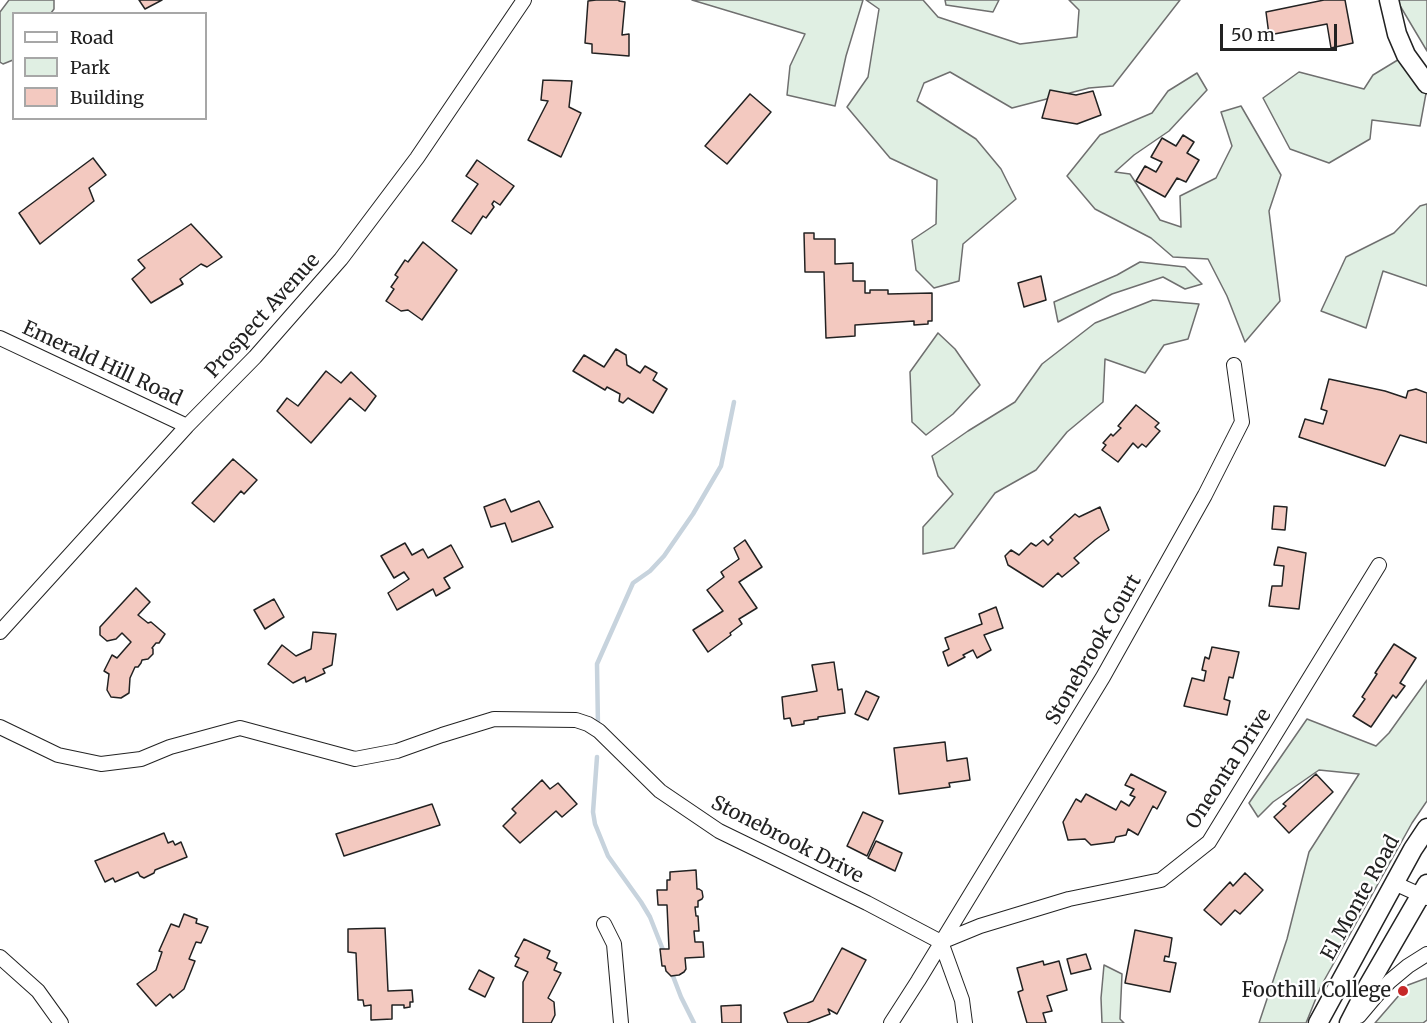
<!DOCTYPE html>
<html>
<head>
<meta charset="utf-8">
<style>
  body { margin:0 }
  #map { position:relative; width:1427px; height:1023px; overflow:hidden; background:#fff; font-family:Merriweather,serif }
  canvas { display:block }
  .legend { position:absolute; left:12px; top:12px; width:195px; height:108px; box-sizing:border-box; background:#fff; border:2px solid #a7a7a7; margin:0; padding:8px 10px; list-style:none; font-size:18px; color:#222 }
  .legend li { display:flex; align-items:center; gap:12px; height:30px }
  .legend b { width:30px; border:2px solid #a7a7a7 }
  .scale { position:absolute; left:1220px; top:24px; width:117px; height:27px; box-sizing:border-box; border:3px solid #222; border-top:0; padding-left:8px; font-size:18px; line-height:21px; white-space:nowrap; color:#222; -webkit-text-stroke:4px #fff; paint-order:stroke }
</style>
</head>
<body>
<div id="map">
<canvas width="1427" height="1023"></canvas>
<ul class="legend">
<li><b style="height:8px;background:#fff"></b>Road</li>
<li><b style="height:16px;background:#e0efe3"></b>Park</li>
<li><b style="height:16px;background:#f3c9c0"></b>Building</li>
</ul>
<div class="scale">50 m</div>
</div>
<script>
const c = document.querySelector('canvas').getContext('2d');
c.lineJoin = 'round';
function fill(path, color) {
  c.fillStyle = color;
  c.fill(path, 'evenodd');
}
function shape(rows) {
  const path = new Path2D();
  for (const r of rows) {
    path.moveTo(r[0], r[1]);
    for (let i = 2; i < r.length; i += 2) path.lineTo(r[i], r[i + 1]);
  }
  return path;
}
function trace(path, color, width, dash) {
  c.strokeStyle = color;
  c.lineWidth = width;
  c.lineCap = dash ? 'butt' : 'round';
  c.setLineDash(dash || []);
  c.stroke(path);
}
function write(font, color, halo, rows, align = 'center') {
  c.font = font + ' Merriweather,serif';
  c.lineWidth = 4.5;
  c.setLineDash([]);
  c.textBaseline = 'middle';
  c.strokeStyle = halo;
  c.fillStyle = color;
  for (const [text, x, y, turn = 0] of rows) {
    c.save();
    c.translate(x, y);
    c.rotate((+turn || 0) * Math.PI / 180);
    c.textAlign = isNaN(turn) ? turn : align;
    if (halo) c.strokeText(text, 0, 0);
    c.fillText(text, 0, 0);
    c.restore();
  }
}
const green = shape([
  [9,0,54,0,54,9,51,13,14,14,13,60,3,64,0,62,0,12,9,0],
  [692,0,863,0,846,56,835,106,787,95,790,66,805,34,692,0],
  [866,0,923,0,938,17,1020,44,1077,37,1079,10,1069,0,1180,0,1113,86,1089,88,1012,108,950,72,924,83,917,101,976,139,1001,169,1016,199,963,244,959,281,934,288,916,270,912,240,936,224,937,180,890,158,847,107,868,77,879,9,866,0],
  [945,0,999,0,993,12,946,5,945,0],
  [1398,0,1427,0,1427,51,1399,4,1398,0],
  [1401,58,1427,88,1420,126,1372,120,1370,139,1329,163,1290,149,1263,98,1299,72,1364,89,1373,75,1401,58],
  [1197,73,1207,90,1169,131,1134,155,1115,172,1130,174,1160,220,1181,227,1180,196,1216,178,1232,146,1221,112,1241,106,1281,175,1269,211,1280,301,1245,342,1227,296,1208,259,1173,257,1151,238,1095,209,1067,176,1100,135,1152,113,1168,91,1197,73],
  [1427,204,1427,286,1383,271,1366,328,1321,311,1346,257,1394,233,1420,206,1427,204],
  [1140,262,1185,267,1202,284,1185,289,1163,277,1112,294,1058,322,1054,302,1117,275,1140,262],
  [1153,300,1199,304,1188,339,1164,345,1145,373,1105,359,1103,402,1067,432,1036,470,995,493,954,548,923,554,923,527,953,494,938,476,932,456,968,431,1015,402,1042,364,1095,323,1153,300],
  [938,333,955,349,980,385,953,414,926,435,912,422,910,372,938,333],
  [1427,680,1427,801,1412,823,1321,986,1306,1023,1259,1023,1287,939,1309,852,1359,774,1319,770,1273,802,1258,817,1249,803,1307,719,1376,746,1389,733,1427,680],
  [1104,965,1122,974,1120,1019,1124,1023,1102,1023,1101,998,1104,965],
  [1427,978,1427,1020,1423,1023,1375,1023,1408,985,1427,978]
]);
fill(green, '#e0efe3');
trace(green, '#6f6f6f', 1.5);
trace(shape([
  [598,727,597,664,633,583,650,571,664,556,693,514,721,466,734,402],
  [597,757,593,812,595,824,608,856,641,902,650,917,665,955],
  [671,971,681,997,694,1023]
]), '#c7d3dd', 4.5);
const building = shape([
  [139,0,162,0,145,9,139,0],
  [596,0,619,0,619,1,625,2,622,35,629,34,629,56,592,53,592,44,585,43,588,1,596,0],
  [1324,0,1345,0,1353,43,1331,48,1327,24,1269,35,1266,12,1324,0],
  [543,80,572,81,569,107,581,113,561,157,528,140,548,101,541,100,543,80],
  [1050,90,1076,95,1093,91,1101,115,1077,124,1042,118,1050,90],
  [750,94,771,112,727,164,705,146,750,94],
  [1183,135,1194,142,1187,153,1199,160,1186,182,1177,178,1165,197,1136,181,1145,166,1156,172,1162,162,1151,157,1162,138,1176,146,1183,135],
  [93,158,106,175,89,188,94,201,40,244,19,213,93,158],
  [477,160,514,186,500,205,494,201,492,204,494,207,486,218,483,216,471,234,452,221,478,184,466,176,477,160],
  [191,224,222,257,207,267,201,264,180,279,183,284,151,303,132,279,145,268,138,260,191,224],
  [804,233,814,233,814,239,835,239,835,264,853,263,853,281,865,281,865,293,870,293,870,290,888,290,888,294,932,293,932,321,928,321,928,324,914,325,914,321,855,325,855,336,826,338,824,272,805,272,804,233],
  [423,242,457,270,422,320,408,310,401,311,386,301,394,289,391,287,398,277,395,275,405,260,408,262,423,242],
  [1041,276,1046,300,1024,307,1018,283,1041,276],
  [616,349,626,355,627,365,640,373,645,366,657,373,653,380,667,389,653,413,628,398,623,403,619,401,620,394,607,387,605,390,573,371,584,355,604,367,616,349],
  [326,371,341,383,351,372,376,396,365,411,350,398,311,443,277,411,287,398,298,406,326,371],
  [1329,379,1385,391,1406,398,1408,391,1416,389,1427,393,1427,443,1400,435,1385,466,1299,437,1305,419,1323,424,1327,411,1321,409,1329,379],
  [1136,405,1159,423,1155,427,1160,431,1146,447,1142,444,1138,448,1133,443,1118,462,1102,450,1106,445,1103,443,1111,434,1113,436,1121,428,1118,426,1136,405],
  [233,459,257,480,244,494,241,491,214,522,192,503,233,459],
  [505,499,511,512,539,501,553,527,512,542,505,523,491,527,484,507,505,499],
  [1274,506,1287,507,1285,530,1272,529,1274,506],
  [1100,507,1109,530,1095,540,1074,558,1079,563,1062,577,1058,573,1043,587,1008,565,1005,556,1011,550,1019,555,1031,543,1036,546,1043,540,1048,545,1053,540,1050,537,1075,514,1079,517,1100,507],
  [745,540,762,567,739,582,757,608,739,619,742,624,730,633,731,635,708,652,693,630,723,611,707,590,724,577,721,572,739,559,734,548,745,540],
  [405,543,412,555,423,549,428,558,451,545,463,567,444,578,450,588,436,596,433,589,397,610,388,593,409,579,404,572,394,578,381,556,405,543],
  [1278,547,1306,553,1299,609,1269,606,1272,586,1282,586,1284,566,1274,565,1278,547],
  [136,588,150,602,138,615,148,623,151,622,165,634,159,643,156,643,152,648,153,649,153,654,148,659,142,660,141,663,138,667,135,667,130,678,129,693,121,698,111,697,107,690,109,674,104,671,112,655,117,658,131,642,122,633,116,639,107,641,100,635,100,627,136,588],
  [274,599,284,617,265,629,254,610,274,599],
  [996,607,1003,628,984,635,991,650,977,658,973,650,963,655,965,657,948,666,943,652,949,649,945,638,982,624,979,614,996,607],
  [313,632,336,634,332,665,323,669,325,673,306,682,305,677,293,683,268,664,282,645,296,656,311,649,313,632],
  [1394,644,1416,658,1400,683,1405,686,1396,698,1393,695,1371,727,1353,716,1365,699,1362,697,1377,674,1375,673,1394,644],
  [1212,647,1239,652,1233,678,1229,677,1224,699,1230,701,1227,715,1184,706,1192,678,1204,681,1206,671,1202,670,1205,657,1209,659,1212,647],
  [834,662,838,690,842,689,845,713,818,717,818,719,804,721,804,724,792,726,790,718,784,719,782,697,817,691,812,665,834,662],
  [866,691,879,697,868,720,855,714,866,691],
  [945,742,947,761,967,758,970,780,949,783,950,787,899,794,894,748,945,742],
  [1131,774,1166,792,1157,809,1153,806,1138,835,1128,829,1126,835,1116,837,1114,842,1091,845,1085,839,1068,840,1063,822,1076,799,1081,802,1086,794,1116,810,1121,801,1129,806,1135,797,1130,795,1134,789,1125,785,1131,774],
  [1316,774,1333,792,1289,833,1274,817,1286,806,1283,804,1316,774],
  [542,780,550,789,558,783,577,804,562,817,556,811,520,843,503,826,516,813,512,809,542,780],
  [432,804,440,825,344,856,336,834,432,804],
  [863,812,883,821,867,856,847,846,863,812],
  [164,833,168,843,173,841,175,845,181,842,187,857,155,870,154,873,144,878,140,876,138,872,115,882,113,878,105,882,95,861,164,833],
  [876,841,902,853,895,871,868,858,876,841],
  [696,870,697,889,699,889,702,891,703,897,702,899,698,901,698,907,695,907,696,916,698,916,699,931,694,931,695,942,703,942,704,957,685,958,686,969,684,972,679,975,671,976,666,971,665,966,662,966,660,949,669,949,667,905,658,905,657,890,667,890,667,880,670,880,670,872,696,870],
  [1245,873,1263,890,1240,914,1235,910,1221,925,1204,910,1230,882,1233,886,1245,873],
  [184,914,197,919,196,923,208,927,201,943,196,942,189,959,195,961,184,989,173,998,170,994,156,1006,137,984,156,970,162,952,159,951,171,924,179,927,184,914],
  [385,928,388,991,412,990,413,1002,410,1002,410,1007,404,1008,404,1005,392,1005,392,1019,371,1020,371,1005,364,1006,363,1000,358,1000,356,953,348,952,348,929,385,928],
  [1135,930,1172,938,1169,957,1165,956,1164,961,1176,963,1170,992,1125,983,1135,930],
  [524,939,550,951,547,958,557,963,554,970,561,973,548,998,554,1002,555,1015,551,1023,523,1023,523,982,528,972,515,966,519,958,515,956,524,939],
  [842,948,866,960,837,1014,828,1009,830,1014,807,1023,788,1023,784,1013,813,1001,842,948],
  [1086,954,1091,969,1071,974,1067,959,1086,954],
  [1043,961,1044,965,1059,961,1067,990,1047,996,1052,1011,1043,1013,1046,1023,1027,1023,1018,992,1023,990,1017,968,1043,961],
  [479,970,494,978,485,997,469,989,479,970],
  [741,1005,741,1023,722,1023,721,1006,741,1005]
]);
fill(building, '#f3c9c0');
trace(building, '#222', 1.5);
const minor = shape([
  [0,338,187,426],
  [0,632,187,426,255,357,341,259,417,158,524,0],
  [0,727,58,755,101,764,141,759,170,747,240,728,355,759,397,751,442,735,494,719,576,720,588,724,599,731,660,791,719,831,867,903,941,942,962,1000,965,1023],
  [1394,883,1427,898],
  [604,924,614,944,621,1023],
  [941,942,980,926,1069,899,1161,880,1209,842,1379,565],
  [0,957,38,991,61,1023],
  [1359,1016,1375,997,1390,981,1408,966,1427,954],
  [891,1023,918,981,1103,677,1205,495,1242,422,1234,365]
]);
const tertiary = shape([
  [1389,0,1397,34,1406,55,1427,84],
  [1318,1023,1413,849,1427,828],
  [1349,1023,1368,986,1427,884]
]);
trace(minor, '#222', 16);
trace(tertiary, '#222', 21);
trace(minor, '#fff', 14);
trace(tertiary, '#fff', 18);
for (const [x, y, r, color] of [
  [1403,991,6,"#c62828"]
]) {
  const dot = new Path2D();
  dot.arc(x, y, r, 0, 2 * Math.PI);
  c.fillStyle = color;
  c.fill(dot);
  trace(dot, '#fff', 2);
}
write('20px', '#222', '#fff', [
  ["Prospect Avenue",263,316,-48],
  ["Emerald Hill Road",102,364,25],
  ["Stonebrook Court",1094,650,-60],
  ["Oneonta Drive",1229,769,-57],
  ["Stonebrook Drive",787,840,27],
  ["El Monte Road",1361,898,-61]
]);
write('20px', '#222', '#fff', [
  ["Foothill College",1391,991]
], 'right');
</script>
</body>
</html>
